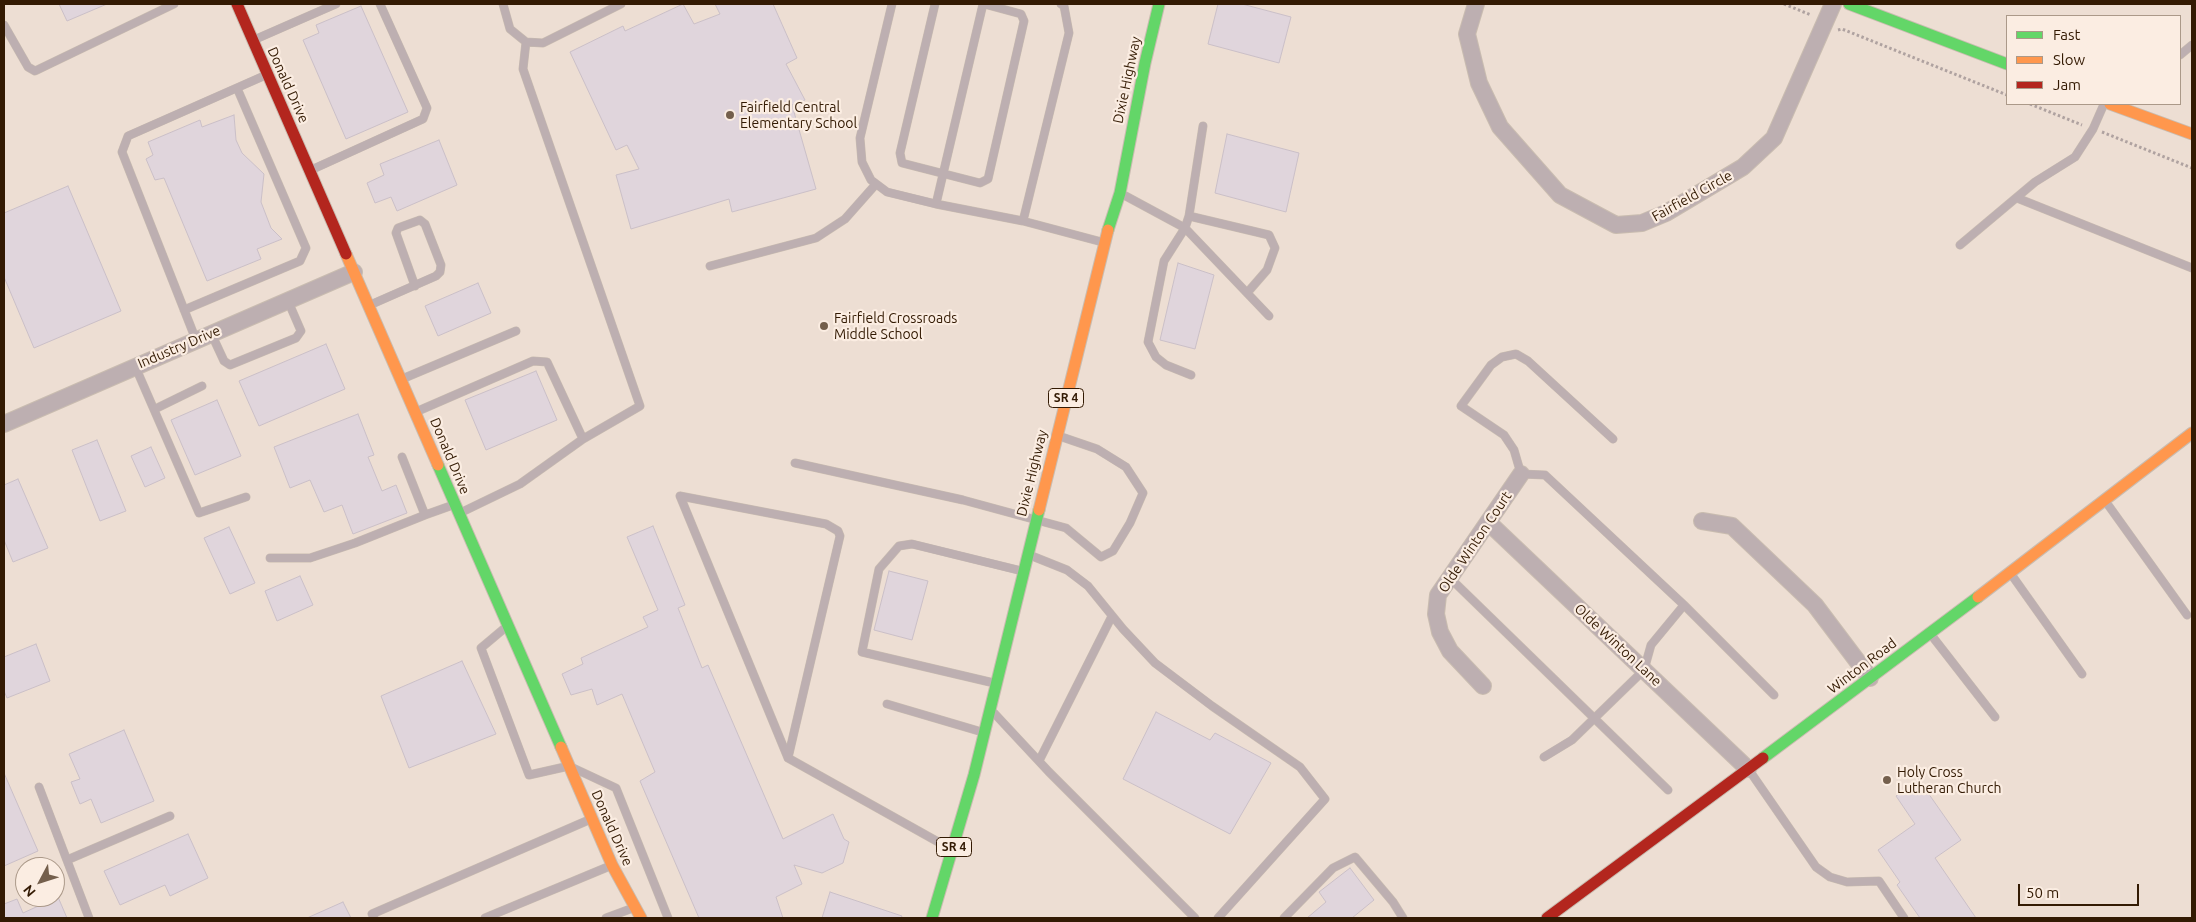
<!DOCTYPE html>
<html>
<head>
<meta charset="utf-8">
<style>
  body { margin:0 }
  #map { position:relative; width:2196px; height:922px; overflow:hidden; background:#edded3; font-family:Ubuntu,sans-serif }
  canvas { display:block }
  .frame { position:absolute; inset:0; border:5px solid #331a03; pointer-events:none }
  .legend { position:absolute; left:2006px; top:15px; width:175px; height:90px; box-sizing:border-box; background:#fbede2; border:1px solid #ab9989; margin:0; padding:6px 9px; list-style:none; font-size:15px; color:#331a03 }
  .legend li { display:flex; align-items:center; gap:10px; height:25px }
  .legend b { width:25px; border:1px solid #ab9989 }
  .north { position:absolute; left:15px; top:857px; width:50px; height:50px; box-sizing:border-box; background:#fbede2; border:1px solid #ab9989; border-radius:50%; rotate:230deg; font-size:14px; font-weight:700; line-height:20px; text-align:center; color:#331a03 }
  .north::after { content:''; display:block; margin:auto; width:18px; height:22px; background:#745f4c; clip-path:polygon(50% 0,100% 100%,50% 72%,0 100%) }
  .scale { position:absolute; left:2018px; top:884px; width:121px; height:22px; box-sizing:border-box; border:2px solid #331a03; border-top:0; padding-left:6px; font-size:15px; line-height:18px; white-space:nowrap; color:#331a03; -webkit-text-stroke:4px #fbede2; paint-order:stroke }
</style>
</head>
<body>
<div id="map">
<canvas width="2196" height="922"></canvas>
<div class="frame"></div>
<ul class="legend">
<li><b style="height:6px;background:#63d668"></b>Fast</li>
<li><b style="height:6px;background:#ff974d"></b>Slow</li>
<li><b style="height:6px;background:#b3261e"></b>Jam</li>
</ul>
<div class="north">N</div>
<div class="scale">50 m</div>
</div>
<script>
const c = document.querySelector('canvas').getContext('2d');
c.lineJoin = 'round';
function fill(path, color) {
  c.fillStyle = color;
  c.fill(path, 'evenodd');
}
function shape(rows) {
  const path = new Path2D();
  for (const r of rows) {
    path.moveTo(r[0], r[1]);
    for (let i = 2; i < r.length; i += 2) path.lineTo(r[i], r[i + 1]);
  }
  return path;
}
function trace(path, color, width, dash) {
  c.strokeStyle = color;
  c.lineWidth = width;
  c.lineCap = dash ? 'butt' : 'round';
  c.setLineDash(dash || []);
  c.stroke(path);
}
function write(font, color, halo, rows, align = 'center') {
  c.font = font + ' Ubuntu,sans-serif';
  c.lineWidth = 4.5;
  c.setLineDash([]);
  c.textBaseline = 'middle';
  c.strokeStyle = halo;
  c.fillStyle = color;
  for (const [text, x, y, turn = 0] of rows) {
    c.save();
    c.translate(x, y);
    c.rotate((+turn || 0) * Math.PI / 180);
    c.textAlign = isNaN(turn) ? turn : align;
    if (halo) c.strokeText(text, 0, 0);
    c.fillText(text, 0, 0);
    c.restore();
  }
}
const building = shape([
  [59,4,107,4,67,21,59,4],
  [683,4,694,24,720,14,715,4,773,4,797,58,786,64,805,100,792,105,816,189,732,212,729,199,631,229,616,175,639,169,627,145,616,150,570,52,623,26,625,31,683,4],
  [1218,4,1242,4,1291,17,1279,63,1208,44,1218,4],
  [361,6,408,112,346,139,303,40,319,33,316,25,361,6],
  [234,115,236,140,242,153,264,174,261,202,271,228,282,239,257,249,261,259,207,281,164,178,155,180,146,159,153,155,148,142,200,120,202,127,234,115],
  [1227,134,1299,153,1286,212,1215,193,1227,134],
  [439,140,457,185,397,211,391,197,375,203,367,183,384,175,380,164,439,140],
  [68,186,121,311,34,348,4,277,4,213,68,186],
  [1178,263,1214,275,1195,349,1160,340,1178,263],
  [478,283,491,313,438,336,425,306,478,283],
  [326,344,345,389,259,426,239,381,326,344],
  [536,371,557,420,486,450,465,400,536,371],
  [217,400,241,456,195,475,171,420,217,400],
  [358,414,374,455,368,457,382,491,396,485,407,513,353,534,342,505,324,512,310,480,290,488,274,447,358,414],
  [97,440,126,511,100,521,72,450,97,440],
  [151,447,165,478,145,487,131,456,151,447],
  [18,479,48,548,13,562,4,540,4,485,18,479],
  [653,526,685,605,678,608,702,668,708,665,783,839,833,814,844,839,849,842,843,863,822,873,794,865,802,884,776,897,783,918,699,918,640,781,655,772,622,694,597,705,592,689,571,695,562,674,583,664,581,658,648,627,643,617,658,610,627,537,653,526],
  [229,527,255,583,230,594,204,538,229,527],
  [889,571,928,581,912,640,874,630,889,571],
  [300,576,313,605,277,621,265,591,300,576],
  [36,644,50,681,7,698,4,691,4,657,36,644],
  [462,661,496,734,409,768,381,696,462,661],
  [1156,712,1210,740,1215,733,1271,763,1230,834,1123,779,1156,712],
  [124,730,154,801,101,823,91,799,80,804,71,782,80,779,69,754,124,730],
  [4,773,38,851,4,866,4,773],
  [1919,780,1961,840,1935,858,1976,918,1920,918,1897,885,1900,882,1878,850,1915,824,1896,796,1919,780],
  [188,834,208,878,170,896,165,885,120,905,104,871,188,834],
  [1350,868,1374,900,1352,918,1307,918,1326,902,1319,892,1350,868],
  [830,892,902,916,901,918,822,918,830,892],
  [58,897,67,918,4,918,4,904,17,899,23,913,58,897],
  [343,902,351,918,307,918,343,902]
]);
fill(building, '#e0d5dc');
trace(building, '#cabfc7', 1);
const lane = shape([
  [503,4,510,29,526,42,543,43,621,4],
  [892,4,860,138,862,162,871,180,887,192,936,204,1023,221,1102,242],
  [935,4,900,153,902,163,980,183,988,179,1024,21,1021,14,984,4],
  [4,25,28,67,35,71,174,4],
  [256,39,336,4],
  [2180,55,2192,45],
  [311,170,423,119,427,108,380,4],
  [1122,194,1185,228,1269,316],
  [2017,198,2192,268],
  [936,204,983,4],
  [1189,216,1203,126],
  [1023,221,1069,33,1064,6,1061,4],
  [1960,245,2035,182,2075,157,2093,129,2104,104],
  [710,266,816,238,845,219,876,184],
  [370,305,436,276,440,272,441,265,425,224,420,220,398,228,396,233,415,286],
  [184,310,300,261,306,248,237,88],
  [211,333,224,361,230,365,296,338,301,331,288,301],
  [196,340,122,152,128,136,266,75],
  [135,366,199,513,246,497],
  [1191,375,1166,365,1156,357,1148,342,1164,261,1185,228,1189,216,1269,235,1275,248,1267,270,1247,293],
  [402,379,516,331],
  [155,409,202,386],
  [418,411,533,361,547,362,583,439],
  [1613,439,1528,361,1516,354,1502,357,1491,365,1461,406,1504,435,1514,450,1521,474,1545,475,1684,605,1774,695],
  [402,457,425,515,453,505],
  [795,463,963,500,1066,528,1101,557,1113,551,1130,523,1143,493,1126,467,1097,449,1059,436],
  [680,496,788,758,949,848],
  [680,496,826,524,838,531,840,536,788,758],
  [2106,502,2187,615],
  [460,513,520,484,583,439,640,406,523,69,526,42],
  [1032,556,1067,570,1088,586,1123,629,1155,663,1212,706,1300,767,1325,799,1218,918],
  [270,558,310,558,355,543,425,515],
  [2011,574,2082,674],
  [1450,578,1668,790],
  [506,627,481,648,529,775,569,766,616,788,668,918],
  [1932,636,1995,717],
  [994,683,862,652,879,569,899,546,912,544,1022,571],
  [887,704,982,732],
  [994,713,1049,772,1195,918],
  [1544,757,1572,740,1644,670,1651,645,1684,605],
  [1039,761,1112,616],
  [1749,770,1816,867,1830,877,1847,882,1879,881,1904,918],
  [39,787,89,918],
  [67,860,170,816],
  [374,918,372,914,591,819],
  [485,918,610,866],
  [606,918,633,908],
  [1284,918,1333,868,1355,857,1393,902,1403,918]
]);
const street = shape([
  [1476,4,1467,34,1479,83,1500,127,1560,195,1616,225,1642,223,1666,213,1743,167,1774,138,1833,4],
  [4,424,354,272],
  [1702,521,1732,526,1815,605,1870,678],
  [1488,522,1748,769],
  [1483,686,1450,651,1440,632,1436,614,1438,595,1521,474]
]);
const fast = shape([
  [1849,4,2007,64],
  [1108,230,1120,193,1145,63,1159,4],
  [438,465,561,747],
  [1763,758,1978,597],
  [932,918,974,775,1039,510]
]);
const slow = shape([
  [2110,104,2192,134],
  [346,254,438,465],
  [1039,510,1108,230],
  [1978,597,2192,433],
  [561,747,612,865,641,918]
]);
const jam = shape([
  [237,4,346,254],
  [1547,918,1763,758]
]);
trace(lane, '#c9bcb0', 9);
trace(street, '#c9bcb0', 18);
trace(fast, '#c9bcb0', 13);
trace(slow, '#c9bcb0', 13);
trace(jam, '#c9bcb0', 13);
trace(shape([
  [1784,4,1811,15],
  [1838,30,1842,29,2007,95],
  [2030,104,2082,125],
  [2102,132,2192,168]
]), '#afa2a0', 3, [2.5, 2.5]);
trace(lane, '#bdafb1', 8);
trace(street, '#bdafb1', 16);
trace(fast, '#63d668', 11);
trace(slow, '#ff974d', 11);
trace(jam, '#b3261e', 11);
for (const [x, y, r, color] of [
  [730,115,5,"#745f4c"],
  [824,326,5,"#745f4c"],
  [1887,780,5,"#745f4c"]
]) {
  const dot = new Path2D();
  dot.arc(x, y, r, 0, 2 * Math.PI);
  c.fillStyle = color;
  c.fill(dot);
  trace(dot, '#fbede2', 2);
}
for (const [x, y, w] of [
  [1066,398,35],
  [954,847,35]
]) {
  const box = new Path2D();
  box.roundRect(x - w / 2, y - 9.5, w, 19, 4);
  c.fillStyle = '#fbede2';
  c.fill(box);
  trace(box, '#331a03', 1);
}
write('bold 12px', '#331a03', null, [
  ["SR 4",1066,398],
  ["SR 4",954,847]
]);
write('14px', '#331a03', '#fbede2', [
  ["Dixie Highway",1127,80,-78],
  ["Donald Drive",288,85,66],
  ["Fairfield Circle",1692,196,-29],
  ["Industry Drive",179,347,-23],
  ["Donald Drive",450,456,67],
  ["Dixie Highway",1032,473,-76],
  ["Olde Winton Court",1475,542,-56],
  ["Olde Winton Lane",1618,645,43],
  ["Winton Road",1862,666,-37],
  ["Donald Drive",612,828,66]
]);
write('14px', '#331a03', '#fbede2', [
  ["Fairfield Central",740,107],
  ["Elementary School",740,123],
  ["Fairfield Crossroads",834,318],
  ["Middle School",834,334],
  ["Holy Cross",1897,772],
  ["Lutheran Church",1897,788]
], 'left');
</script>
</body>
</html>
